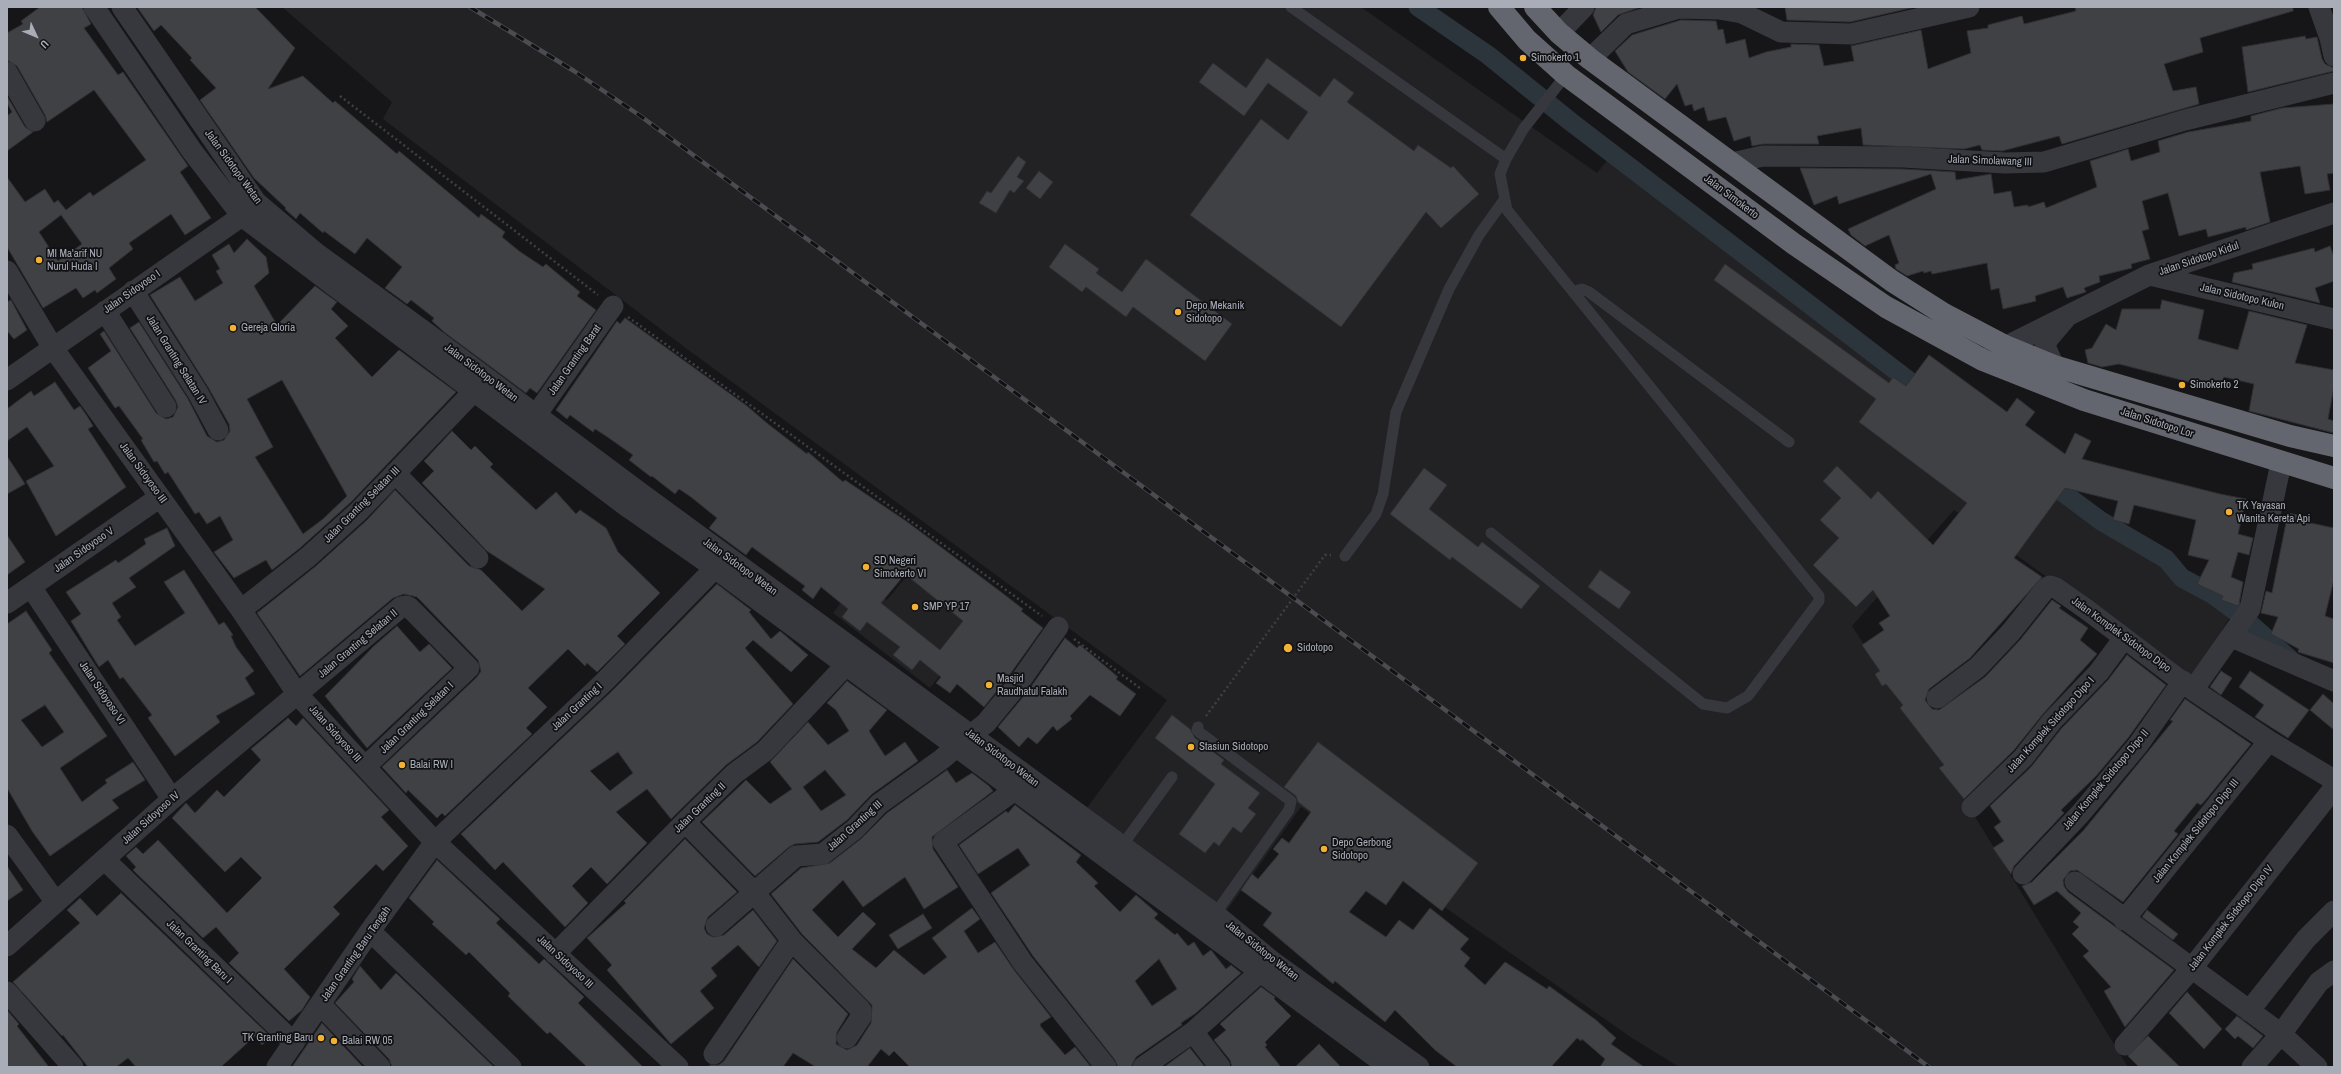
<!DOCTYPE html>
<html>
<head>
<meta charset="utf-8">
<style>
  body { margin:0 }
  #map { position:relative; width:2341px; height:1074px; overflow:hidden; background:#161618; font-family:"Archivo Narrow",sans-serif }
  canvas { display:block }
  .frame { position:absolute; inset:0; border:8px solid #a8adb8; pointer-events:none }
  .north { position:absolute; left:16px; top:16px; width:40px; height:40px; -webkit-text-stroke:3px #111113; paint-order:stroke; rotate:134deg; font-size:11px; font-weight:700; line-height:16px; text-align:center; color:#a8adb8 }
  .north::after { content:''; display:block; margin:auto; width:14px; height:18px; background:#a8adb8; clip-path:polygon(50% 0,100% 100%,50% 72%,0 100%) }
</style>
</head>
<body>
<div id="map">
<canvas width="2341" height="1074"></canvas>
<div class="frame"></div>
<div class="north">U</div>
</div>
<script>
const c = document.querySelector('canvas').getContext('2d');
c.lineJoin = 'round';
function fill(path, color) {
  c.fillStyle = color;
  c.fill(path, 'evenodd');
}
function shape(rows) {
  const path = new Path2D();
  for (const r of rows) {
    path.moveTo(r[0], r[1]);
    for (let i = 2; i < r.length; i += 2) path.lineTo(r[i], r[i + 1]);
  }
  return path;
}
function trace(path, color, width, dash) {
  c.strokeStyle = color;
  c.lineWidth = width;
  c.lineCap = dash ? 'butt' : 'round';
  c.setLineDash(dash || []);
  c.stroke(path);
}
function write(font, color, halo, rows, align = 'center') {
  c.font = font + ' "Archivo Narrow",sans-serif';
  c.lineWidth = 3.5;
  c.setLineDash([]);
  c.textBaseline = 'middle';
  c.strokeStyle = halo;
  c.fillStyle = color;
  for (const [text, x, y, turn = 0] of rows) {
    c.save();
    c.translate(x, y);
    c.rotate((+turn || 0) * Math.PI / 180);
    c.textAlign = isNaN(turn) ? turn : align;
    if (halo) c.strokeText(text, 0, 0);
    c.fillText(text, 0, 0);
    c.restore();
  }
}
fill(shape([
  [282,7,1361,7,1597,173,1611,156,2235,608,2192,682,1954,510,1852,626,1944,766,2128,1067,1679,1067,1632,1038,1301,807,1225,913,1086,809,1167,700,687,349,383,119,392,102],
  [894,567,998,600,930,688,833,613,859,579,887,600,906,577]
]), '#222225');
trace(shape([
  [1418,7,1488,55,1571,122,1929,396],
  [2042,477,2101,521,2166,559,2182,578,2212,594,2238,613,2290,659]
]), '#2c353c', 19);
const building = shape([
  [40,7,82,7,91,24,84,28,118,75,123,72,188,166,180,172,211,218,185,235,171,214,129,243,133,249,109,268,116,279,97,293,95,290,83,298,76,288,43,308,7,247,7,177,25,202,45,189,54,203,58,200,66,210,90,192,93,196,146,160,94,90,47,122,45,115,17,66,7,60,7,33,23,24,21,21,40,7],
  [61,215,82,244,58,261,39,232,61,215],
  [137,7,255,7,295,48,268,89,303,76,333,103,335,101,397,154,399,151,479,218,481,214,505,232,502,237,519,251,543,267,546,264,580,292,577,296,596,310,537,393,530,388,526,393,444,332,432,321,434,318,411,300,407,304,385,288,402,267,367,238,355,254,324,231,323,233,300,213,296,219,285,209,286,208,254,178,200,100,216,88,190,60,192,58,161,25,154,31,137,7],
  [1596,7,1641,7,1618,15,1601,32,1593,15,1596,7],
  [1785,7,1915,7,1850,22,1787,20,1785,7],
  [2075,7,2293,7,2293,11,2200,38,2203,52,2164,64,2173,91,2196,87,2199,104,2062,144,2059,136,2002,151,1982,150,1980,145,1964,149,1863,145,1861,128,1817,136,1819,144,1763,144,1752,146,1750,136,1734,141,1726,117,1708,121,1704,107,1694,111,1692,104,1685,106,1677,84,1665,99,1628,72,1615,51,1632,35,1681,20,1716,21,1718,30,1723,29,1726,44,1745,39,1749,58,1766,52,1791,47,1791,44,1819,45,1824,66,1854,61,1851,46,1921,30,1928,69,1971,53,1967,31,1988,28,1988,25,2022,16,2024,24,2076,11,2075,7],
  [2305,36,2306,39,2317,37,2322,59,2325,64,2334,68,2334,71,2248,92,2242,47,2305,36],
  [1267,58,1320,97,1334,78,1354,93,1347,102,1414,151,1418,145,1451,168,1453,166,1479,194,1441,228,1426,212,1341,327,1190,215,1261,119,1288,140,1308,112,1268,83,1244,116,1199,82,1213,63,1246,88,1267,58],
  [7,96,25,127,33,132,7,151,7,116,12,112,7,103,7,96],
  [2334,104,2334,173,2327,174,2330,190,2305,194,2300,166,2260,172,2270,222,2246,230,2246,227,2208,237,2206,229,2179,236,2168,193,2142,201,2149,229,2142,231,2150,259,2131,264,2132,268,2099,276,2100,282,2084,288,2086,292,2067,298,2063,287,2035,296,2036,301,2003,309,1999,288,1991,290,1987,263,1932,274,1931,271,1924,273,1923,271,1907,276,1896,269,1895,265,1899,263,1889,235,1865,246,1851,235,1848,229,1936,189,1931,174,1839,204,1837,196,1814,205,1800,168,1903,169,1955,172,1956,180,1991,174,1994,194,2011,191,2014,207,2028,205,2028,207,2044,202,2046,208,2097,187,2090,161,2128,149,2131,161,2160,152,2158,141,2188,132,2251,121,2251,116,2282,108,2334,104],
  [1018,156,1026,162,1017,177,1024,181,1014,193,1010,190,996,213,979,203,987,191,991,193,1018,156],
  [1039,171,1053,182,1040,199,1026,188,1039,171],
  [247,239,266,257,269,273,254,286,277,325,315,286,337,302,331,309,348,326,335,338,372,377,399,350,456,392,351,502,300,548,272,570,266,560,234,578,214,552,233,540,220,516,207,524,199,512,195,514,168,472,165,474,157,461,154,462,141,440,143,439,119,406,115,408,88,368,111,351,100,334,104,331,156,413,166,419,173,417,178,407,176,401,130,328,139,322,188,399,207,436,217,442,224,440,230,431,229,424,208,387,150,295,180,277,195,301,223,283,216,271,220,269,212,255,229,244,234,253,247,239],
  [282,380,347,496,323,519,303,534,255,457,273,447,247,399,282,380],
  [1065,244,1099,269,1096,273,1122,292,1146,259,1232,324,1205,361,1133,307,1126,317,1086,287,1082,292,1049,267,1065,244],
  [2330,246,2334,257,2334,281,2315,288,2320,303,2232,282,2234,273,2253,269,2252,264,2314,248,2315,252,2330,246],
  [1725,264,1889,383,1893,377,1906,386,1929,355,2007,412,2017,398,2035,412,2025,425,2065,454,2075,433,2091,441,2082,459,2220,494,2246,499,2238,534,2253,538,2249,555,2238,552,2231,577,2243,582,2239,604,2238,606,2221,600,2223,596,2197,584,2209,560,2188,555,2196,520,2134,505,2129,524,2113,520,2118,501,2065,488,2014,558,2042,577,1970,658,1929,689,1925,700,1932,709,1939,710,1985,677,2020,640,2052,600,2061,606,2059,608,2088,628,2080,640,2097,654,2043,714,2014,750,1964,799,1939,768,1944,765,1900,708,1903,705,1886,684,1882,686,1875,674,1880,671,1862,645,1884,630,1879,623,1890,616,1873,590,1856,607,1813,565,1839,538,1820,520,1841,498,1823,481,1837,466,1871,499,1878,491,1933,545,1967,503,1859,422,1876,399,1714,280,1725,264],
  [11,300,27,330,14,339,7,331,7,302,11,300],
  [2162,300,2204,310,2198,339,2238,350,2249,311,2307,325,2295,363,2334,370,2334,386,2328,419,2334,421,2334,433,2249,411,2254,384,2224,377,2220,390,2119,364,2102,367,2088,363,2085,350,2092,348,2106,324,2116,330,2122,309,2160,309,2162,300],
  [625,318,747,406,768,424,807,454,808,452,843,482,845,480,906,521,1001,592,1023,609,1021,611,1043,628,1008,677,984,707,957,684,950,693,936,683,941,677,920,660,912,670,893,655,900,647,867,622,860,631,842,617,848,609,821,587,813,599,802,590,805,586,752,547,746,555,709,528,717,518,691,497,679,489,675,494,652,476,651,477,629,460,633,455,606,436,595,429,593,432,570,415,567,419,556,410,617,321,620,324,625,318],
  [905,574,963,621,940,650,881,603,905,574],
  [55,382,74,410,80,406,87,416,93,426,88,429,126,487,56,536,26,481,54,466,27,427,7,441,7,409,31,391,34,396,55,382],
  [452,431,471,450,475,446,493,464,490,467,536,510,556,492,576,514,580,510,606,528,618,552,660,593,617,636,625,644,597,672,587,663,585,666,568,649,528,688,547,707,526,728,532,734,445,816,442,813,437,818,408,790,406,793,382,767,477,677,481,671,478,660,417,597,404,594,393,598,300,676,257,613,316,566,367,520,395,490,469,566,481,570,522,611,545,589,487,551,422,483,434,471,424,461,452,431],
  [7,456,25,484,7,494,7,456],
  [1424,468,1447,485,1429,509,1478,547,1482,542,1540,586,1521,609,1452,557,1450,560,1390,514,1424,468],
  [2288,513,2307,517,2306,522,2334,528,2334,579,2325,616,2334,619,2334,663,2298,652,2299,649,2271,634,2278,617,2261,613,2266,591,2272,593,2288,513],
  [167,528,175,546,129,578,136,587,112,603,121,617,117,620,135,646,185,613,164,582,184,570,219,625,224,622,233,635,231,636,236,647,254,671,245,678,255,694,216,716,220,722,175,756,148,718,152,715,123,677,120,679,108,660,99,667,71,621,81,614,66,592,116,560,118,563,130,555,146,544,144,539,167,528],
  [7,535,25,562,7,575,7,535],
  [1600,570,1631,592,1619,609,1588,587,1600,570],
  [717,584,751,610,749,612,771,639,780,631,808,655,791,672,753,640,745,648,793,704,757,742,726,765,671,819,647,789,616,812,647,843,607,884,591,867,572,886,588,903,565,927,503,862,495,870,461,834,613,690,717,584],
  [618,752,633,773,610,791,590,771,618,752],
  [26,611,52,650,49,653,107,736,60,768,82,802,107,783,105,780,133,762,145,780,112,800,119,808,50,856,32,831,7,788,7,624,26,611],
  [45,705,64,732,42,747,21,720,45,705],
  [397,626,420,652,429,644,452,668,367,748,325,696,374,646,397,626],
  [1065,638,1077,648,1080,645,1118,677,1116,679,1136,694,1120,716,1090,695,1070,716,1072,719,1057,731,1053,726,1037,744,1028,737,1019,747,998,727,1028,691,1065,638],
  [2127,655,2166,685,2128,738,2096,776,2061,810,2064,813,2014,866,2011,874,1993,848,2004,841,1994,827,2001,822,1990,806,2031,767,2061,729,2108,680,2127,655],
  [2221,671,2232,678,2221,695,2210,687,2221,671],
  [2250,671,2309,710,2288,738,2255,717,2264,705,2239,687,2250,671],
  [847,681,887,710,869,731,885,756,905,742,918,761,872,794,847,820,818,842,795,844,789,847,755,876,702,822,746,780,770,804,792,789,770,762,808,722,828,745,849,731,836,710,827,703,847,681],
  [825,770,846,795,821,811,803,787,825,770],
  [2323,694,2334,704,2334,730,2310,710,2323,694],
  [2185,699,2251,744,2208,797,2201,805,2197,803,2174,831,2178,834,2123,902,2077,870,2070,871,2063,880,2064,886,2068,892,2174,970,2125,1027,2104,991,2111,987,2083,956,2089,951,2072,934,2079,927,2073,922,2081,913,2057,891,2034,905,2022,886,2032,882,2083,831,2173,721,2170,720,2185,699],
  [1172,715,1190,729,1195,738,1224,760,1221,764,1260,793,1248,808,1256,814,1241,833,1233,827,1219,846,1214,842,1205,853,1179,834,1215,784,1155,738,1172,715],
  [288,718,296,726,303,718,389,810,381,817,408,846,383,871,376,864,333,907,340,914,284,969,310,997,302,1010,289,1021,229,963,239,953,216,927,203,938,133,870,136,867,126,856,136,847,143,854,158,840,227,913,262,878,241,857,225,872,172,818,186,803,195,813,217,790,224,797,261,760,251,749,288,718],
  [1318,742,1478,863,1442,911,1403,881,1386,905,1366,891,1349,912,1386,937,1399,920,1413,930,1430,908,1469,939,1460,949,1470,958,1464,966,1485,985,1505,962,1547,989,1549,986,1596,1020,1616,1038,1611,1044,1644,1067,1600,1067,1605,1059,1582,1039,1581,1041,1577,1038,1551,1067,1457,1067,1435,1050,1395,1010,1385,1022,1335,981,1333,984,1263,925,1272,913,1241,890,1252,874,1258,879,1279,854,1273,849,1282,838,1289,843,1311,812,1298,802,1296,796,1284,787,1318,742],
  [947,770,956,783,972,773,989,786,993,791,932,837,933,849,958,887,924,909,905,877,863,907,843,880,812,910,838,937,863,912,876,924,852,949,876,968,894,950,924,975,947,957,932,938,972,908,980,919,964,931,978,953,995,942,1014,970,1051,1017,1040,1024,1041,1027,1065,1055,1075,1047,1091,1067,910,1067,894,1051,889,1056,881,1049,867,1067,816,1067,793,1053,783,1067,709,1067,710,1065,719,1065,724,1061,793,959,848,1014,837,1032,836,1044,847,1050,857,1045,871,1023,872,1005,802,934,771,894,801,868,830,863,862,838,887,813,947,770],
  [1015,805,1081,855,1076,862,1098,883,1094,886,1120,912,1136,895,1158,914,1154,918,1175,935,1177,933,1188,946,1194,942,1203,956,1211,950,1226,969,1231,965,1241,973,1196,1013,1181,1023,1182,1025,1136,1057,1131,1067,1118,1067,1115,1060,1033,956,991,893,1030,865,1018,848,978,874,959,845,1006,811,1008,813,1015,805],
  [1159,959,1177,989,1152,1006,1135,981,1159,959],
  [685,839,737,892,708,917,704,928,707,934,713,937,724,935,753,910,777,941,759,967,738,945,711,968,717,976,700,991,714,1008,671,1044,607,970,612,965,587,938,626,903,624,901,685,839],
  [437,860,500,919,496,923,539,964,544,959,584,997,578,1003,643,1067,587,1067,550,1032,547,1034,508,996,510,993,469,952,466,955,432,924,434,922,409,898,437,860],
  [7,866,23,890,7,901,7,866],
  [121,893,271,1037,262,1045,255,1036,221,1067,136,1067,128,1058,116,1067,88,1067,63,1035,62,1036,13,982,80,923,67,910,80,898,97,916,121,893],
  [2147,910,2178,934,2173,940,2142,917,2147,910],
  [923,914,932,928,898,949,889,935,923,914],
  [360,966,381,990,396,973,494,1067,392,1067,389,1059,335,1003,354,982,352,979,360,966],
  [1261,987,1275,997,1274,999,1291,1016,1265,1042,1267,1045,1265,1047,1281,1067,1232,1067,1230,1060,1214,1040,1226,1030,1220,1024,1261,987],
  [2187,992,2222,1029,2204,1049,2169,1013,2187,992],
  [7,1010,19,1024,17,1026,49,1067,7,1067,7,1010],
  [2237,1016,2263,1036,2253,1048,2238,1036,2235,1039,2225,1029,2237,1016],
  [322,1023,363,1067,292,1067,322,1023],
  [2148,1036,2180,1067,2139,1067,2128,1056,2148,1036],
  [1319,1044,1341,1067,1295,1067,1319,1044],
  [1190,1048,1205,1067,1164,1067,1190,1048]
]);
fill(building, '#404145');
trace(building, '#303034', 1);
trace(shape([
  [340,96,598,295],
  [628,317,1042,616],
  [1074,639,1141,689],
  [1206,716,1325,555,1331,555]
]), '#3d3f44', 2.5, [2, 3]);
trace(shape([
  [1291,7,1506,159],
  [1573,292,1582,289,1589,292,1789,442],
  [1491,533,1703,704,1727,708,1748,696,1819,601,1819,596,1507,210,1500,174,1506,159,1524,128,1566,75],
  [1345,556,1376,514,1383,494,1396,412,1449,289,1479,235,1504,200],
  [1198,727,1197,730,1199,732,1291,801,1289,810,1215,914],
  [1121,847,1172,777]
]), '#37383d', 11);
trace(shape([
  [94,7,192,151,242,216,629,508,715,568,1389,1067],
  [122,7,256,202,316,253,425,332,639,492,1215,914,1273,962,1419,1067],
  [2319,7,2330,38,2334,56],
  [1559,33,1584,7],
  [1590,59,1626,24,1679,8,1719,9,1742,13,1781,32,1851,34,1969,7],
  [7,72,35,121],
  [1732,163,1763,156,1903,157,2005,163,2044,162,2185,120,2334,83],
  [7,271,53,348,241,610,298,695,435,842,678,1067],
  [2150,275,2334,319],
  [133,291,198,393,218,430],
  [105,311,166,407],
  [1993,353,2149,275,2334,213],
  [2054,366,2045,346,2048,339,2065,319],
  [7,380,242,216,251,207],
  [536,415,613,306],
  [395,473,478,558],
  [31,587,172,799],
  [7,603,160,497],
  [241,610,308,557,359,511,475,390],
  [2232,637,2334,681],
  [2193,690,2250,609,2281,463],
  [1937,698,1978,667,2011,632,2046,588,2050,586,2056,588,2086,609,2193,690,2269,741,2334,780],
  [971,735,986,723,1018,684,1058,627],
  [1016,789,943,842,1023,963,1106,1067],
  [1972,807,2023,758,2052,721,2099,672,2124,638],
  [685,822,754,892,793,942],
  [7,835,55,901],
  [105,860,294,1043],
  [2023,874,2080,814,2138,745,2183,681],
  [2075,882,2281,1034,2317,1067],
  [2124,920,2269,741],
  [716,926,796,856,823,854,855,829,879,804,942,759,957,746],
  [370,931,511,1067],
  [7,946,172,799,401,607,406,606,410,608,469,668,365,767],
  [555,954,685,822,734,774,765,751,846,665],
  [7,992,73,1067],
  [321,1005,380,1067],
  [2249,1011,2306,939,2334,911],
  [1193,1032,1220,1067],
  [2125,1045,2192,968,2334,788],
  [714,1054,787,947,793,942,861,1010,861,1017,847,1038],
  [277,1067,370,931,435,842,604,682,715,568],
  [1143,1067,1193,1032,1260,972],
  [2252,1067,2281,1034,2319,982,2334,971]
]), '#37383d', 21);
trace(shape([
  [1499,7,1527,40,1566,75,1794,244,1886,307,1983,360,2084,400,2334,478],
  [1535,7,1559,33,1590,59,1892,281,1944,314,2005,346,2054,366,2290,436,2334,446]
]), '#63666e', 22);
const rail = shape([
  [470,7,574,71,639,115,1929,1067]
]);
trace(rail, '#4a4c52', 4.5);
trace(rail, '#111113', 3, [9]);
for (const [x, y, r, color] of [
  [1523,58,4,"#f2b134"],
  [39,260,4,"#f2b134"],
  [1178,312,4,"#f2b134"],
  [233,328,4,"#f2b134"],
  [2182,385,4,"#f2b134"],
  [2229,512,4,"#f2b134"],
  [866,567,4,"#f2b134"],
  [915,607,4,"#f2b134"],
  [1288,648,5,"#f2b134"],
  [989,685,4,"#f2b134"],
  [1191,747,4,"#f2b134"],
  [402,765,4,"#f2b134"],
  [1324,849,4,"#f2b134"],
  [321,1038,4,"#f2b134"],
  [334,1041,4,"#f2b134"]
]) {
  const dot = new Path2D();
  dot.arc(x, y, r, 0, 2 * Math.PI);
  c.fillStyle = color;
  c.fill(dot);
  trace(dot, '#111113', 1.5);
}
write('11px', '#a8adb8', '#111113', [
  ["Simokerto 1",1531,58],
  ["MI Ma'arif NU",47,254],
  ["Nurul Huda I",47,267],
  ["Depo Mekanik",1186,306],
  ["Sidotopo",1186,319],
  ["Gereja Gloria",241,328],
  ["Simokerto 2",2190,385],
  ["TK Yayasan",2237,506],
  ["Wanita Kereta Api",2237,519],
  ["SD Negeri",874,561],
  ["Simokerto VI",874,574],
  ["SMP YP 17",923,607],
  ["Sidotopo",1297,648],
  ["Masjid",997,679],
  ["Raudhatul Falakh",997,692],
  ["Stasiun Sidotopo",1199,747],
  ["Balai RW I",410,765],
  ["Depo Gerbong",1332,843],
  ["Sidotopo",1332,856],
  ["TK Granting Baru",313,1038,"right"],
  ["Balai RW 05",342,1041]
], 'left');
write('11px', '#a8adb8', '#111113', [
  ["Jalan Simolawang III",1990,161,2],
  ["Jalan Sidotopo Wetan",233,167,54],
  ["Jalan Simokerto",1731,197,37],
  ["Jalan Sidotopo Kidul",2199,259,-19],
  ["Jalan Sidoyoso I",132,292,-35],
  ["Jalan Sidotopo Kulon",2242,297,13],
  ["Jalan Granting Selatan IV",176,360,58],
  ["Jalan Granting Barat",575,360,-55],
  ["Jalan Sidotopo Wetan",481,373,37],
  ["Jalan Sidotopo Lor",2157,423,18],
  ["Jalan Sidoyoso III",143,473,54],
  ["Jalan Granting Selatan III",362,505,-45],
  ["Jalan Sidoyoso V",84,550,-35],
  ["Jalan Sidotopo Wetan",740,567,36],
  ["Jalan Komplek Sidotopo Dipo",2121,635,36],
  ["Jalan Granting Selatan II",358,644,-40],
  ["Jalan Sidoyoso VI",102,693,56],
  ["Jalan Granting I",577,707,-43],
  ["Jalan Granting Selatan I",417,718,-44],
  ["Jalan Komplek Sidotopo Dipo I",2051,725,-48],
  ["Jalan Sidoyoso III",335,734,48],
  ["Jalan Sidotopo Wetan",1002,758,37],
  ["Jalan Komplek Sidotopo Dipo II",2106,780,-50],
  ["Jalan Granting II",700,808,-44],
  ["Jalan Sidoyoso IV",151,818,-42],
  ["Jalan Granting III",855,826,-42],
  ["Jalan Komplek Sidotopo Dipo III",2196,831,-51],
  ["Jalan Komplek Sidotopo Dipo IV",2231,918,-52],
  ["Jalan Sidotopo Wetan",1262,951,38],
  ["Jalan Granting Baru I",199,952,44],
  ["Jalan Granting Baru Tengah",356,954,-55],
  ["Jalan Sidoyoso III",565,962,43]
]);
</script>
</body>
</html>
